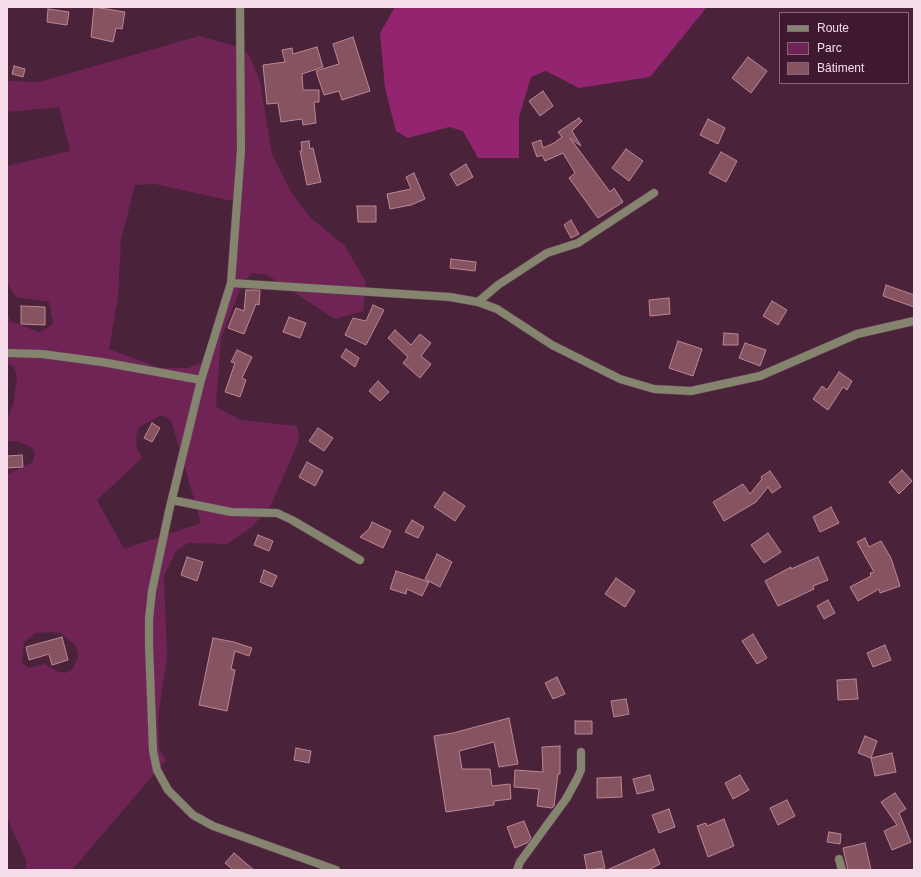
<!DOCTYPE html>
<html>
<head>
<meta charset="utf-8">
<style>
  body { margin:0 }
  #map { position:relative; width:921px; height:877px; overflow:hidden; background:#4a233b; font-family:Helvetica,sans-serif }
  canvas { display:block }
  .frame { position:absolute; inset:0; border:8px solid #f7ddeb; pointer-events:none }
  .legend { position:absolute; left:779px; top:12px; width:130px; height:72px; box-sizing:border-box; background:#3f1930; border:1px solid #89677b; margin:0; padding:5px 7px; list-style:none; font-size:12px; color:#f7ddeb }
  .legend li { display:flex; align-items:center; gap:8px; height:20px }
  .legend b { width:20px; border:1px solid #89677b }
</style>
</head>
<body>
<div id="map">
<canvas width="921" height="877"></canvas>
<div class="frame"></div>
<ul class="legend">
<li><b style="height:5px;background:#85846f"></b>Route</li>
<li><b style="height:11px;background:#6f2455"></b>Parc</li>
<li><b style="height:11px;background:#865460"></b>Bâtiment</li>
</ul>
</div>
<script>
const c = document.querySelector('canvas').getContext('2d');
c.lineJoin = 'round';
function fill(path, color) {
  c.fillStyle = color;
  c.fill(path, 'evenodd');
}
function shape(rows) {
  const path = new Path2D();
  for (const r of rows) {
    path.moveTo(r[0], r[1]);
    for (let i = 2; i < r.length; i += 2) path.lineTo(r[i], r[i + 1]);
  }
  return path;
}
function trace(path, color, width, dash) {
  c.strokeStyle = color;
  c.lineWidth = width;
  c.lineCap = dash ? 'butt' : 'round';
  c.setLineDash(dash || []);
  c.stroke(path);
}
fill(shape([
  [199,36,239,47,249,55,260,81,272,154,292,194,311,218,345,246,366,282,363,311,335,319,267,275,252,273,242,284,221,338,216,407,241,420,297,426,299,440,271,505,252,527,227,544,188,543,176,551,164,575,167,658,158,717,159,749,166,760,72,870,26,870,26,860,7,818,7,475,33,462,35,454,32,448,20,442,7,441,7,418,13,405,17,377,14,367,7,364,7,313,10,321,39,332,51,326,53,323,49,302,16,297,8,285,7,166,70,151,59,107,7,112,7,81,39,82],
  [155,184,237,202,233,267,202,362,188,368,160,368,109,349,118,297,121,240,135,185],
  [162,415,171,420,201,523,124,549,97,500,142,458,137,449,136,438,139,427],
  [53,632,62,634,76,646,78,657,73,669,65,673,56,671,45,664,28,668,22,662,24,642,36,633]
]), '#6f2455');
fill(shape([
  [395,7,707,7,650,77,579,88,546,71,531,77,519,117,519,158,478,158,463,131,449,127,408,138,396,131,385,88,380,33]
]), '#93246f');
const building = shape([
  [94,7,125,12,122,29,116,28,113,42,91,37,94,7],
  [48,9,69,12,67,25,47,22,48,9],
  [353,37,370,91,342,100,339,91,324,95,316,71,339,64,333,44,353,37],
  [317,47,323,67,302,74,303,90,319,90,319,102,314,102,316,123,303,125,302,119,281,122,278,103,267,104,263,65,285,62,282,50,292,48,293,54,317,47],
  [748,57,767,71,751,93,732,78,748,57],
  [14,66,25,69,23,77,12,74,14,66],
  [543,91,553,106,540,116,529,101,543,91],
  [579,118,582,121,572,131,581,146,570,138,610,192,614,188,623,202,598,218,569,178,575,173,563,153,545,161,542,155,537,157,532,143,541,140,543,148,554,143,562,137,558,132,579,118],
  [708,119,725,128,718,144,700,135,708,119],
  [309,141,310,149,313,148,321,182,307,185,300,151,302,151,301,142,309,141],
  [626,149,643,161,629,181,612,168,626,149],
  [721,152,737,161,726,182,709,173,721,152],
  [466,164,473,177,457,186,450,174,466,164],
  [414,173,425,199,411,205,390,209,387,194,411,189,406,177,414,173],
  [357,206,376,206,376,222,358,222,357,206],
  [571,220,579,234,571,238,564,225,571,220],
  [451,259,476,262,475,271,450,268,451,259],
  [886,285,914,295,914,307,883,296,886,285],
  [246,290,260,290,259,305,256,304,244,334,228,328,236,308,244,311,246,290],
  [669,298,670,314,650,316,649,300,669,298],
  [772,301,787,310,778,325,763,316,772,301],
  [373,305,384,310,366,345,345,335,353,318,366,321,373,305],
  [21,306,45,307,45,325,21,324,21,306],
  [289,317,306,323,300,338,283,332,289,317],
  [395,330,411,345,420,334,431,343,421,356,431,364,420,378,403,363,408,357,388,338,395,330],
  [724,333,738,334,738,345,723,345,724,333],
  [678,341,702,349,693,376,669,368,678,341],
  [745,343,766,350,760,366,739,358,745,343],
  [346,349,359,358,355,367,341,357,346,349],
  [237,350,252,357,242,378,246,380,240,397,225,392,235,363,231,362,237,350],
  [839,372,852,381,847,390,843,387,828,410,813,399,822,386,827,390,839,372],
  [378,381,389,392,380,401,369,391,378,381],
  [152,423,160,428,152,442,144,438,152,423],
  [318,428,333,438,324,451,309,441,318,428],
  [22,455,23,467,7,468,7,456,22,455],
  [307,462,323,471,315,486,299,477,307,462],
  [902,470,912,481,899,494,889,482,902,470],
  [770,471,781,487,772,493,768,487,756,502,724,521,713,502,743,484,750,494,762,479,761,477,770,471],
  [444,492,465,506,455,521,434,507,444,492],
  [831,507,839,523,820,532,813,517,831,507],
  [412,520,424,527,418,538,405,532,412,520],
  [372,522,391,531,383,548,360,537,369,529,372,522],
  [768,533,781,552,764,563,751,545,768,533],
  [258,535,273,541,269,551,254,545,258,535],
  [865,538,869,547,881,541,891,558,900,586,880,593,879,589,858,601,850,587,871,576,870,573,874,572,857,542,865,538],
  [437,554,452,562,440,587,425,579,437,554],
  [187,557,203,562,197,581,181,575,187,557],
  [818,557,828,580,813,586,814,589,778,606,765,581,791,567,791,569,818,557],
  [264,570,277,576,272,587,260,582,264,570],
  [396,571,429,582,422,596,407,589,406,594,390,589,396,571],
  [616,578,635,591,625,607,605,594,616,578],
  [828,600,835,613,824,619,817,606,828,600],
  [753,634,767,658,757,664,742,641,753,634],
  [62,637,68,660,52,665,49,654,29,660,26,647,62,637],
  [213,638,234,642,252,648,249,656,235,651,231,669,235,670,227,711,199,705,213,638],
  [885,645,891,660,873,667,867,653,885,645],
  [557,677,565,694,553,699,545,683,557,677],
  [856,679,858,699,838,700,837,680,856,679],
  [626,699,629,714,614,717,611,701,626,699],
  [509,718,518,764,499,767,494,742,459,751,462,769,490,769,492,786,510,784,511,799,494,801,494,805,446,812,434,736,453,733,509,718],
  [575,721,592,721,592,734,575,734,575,721],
  [865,736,877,741,871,758,858,753,865,736],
  [560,746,560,774,558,774,554,806,552,808,537,806,539,789,514,787,515,770,543,772,542,747,560,746],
  [296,748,311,751,309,763,294,760,296,748],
  [892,753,896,772,875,776,871,758,892,753],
  [650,775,654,790,637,794,633,779,650,775],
  [740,775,749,790,733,799,725,783,740,775],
  [621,777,622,797,597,798,597,778,621,777],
  [895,793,906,809,899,813,911,842,892,850,884,831,897,825,881,802,895,793],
  [787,800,795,816,778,825,770,808,787,800],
  [669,809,675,827,659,833,652,815,669,809],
  [724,819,734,846,708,857,697,826,706,823,707,826,724,819],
  [524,821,531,838,527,843,515,848,507,827,524,821],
  [829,832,841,834,840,844,827,842,829,832],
  [865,843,871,870,848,870,843,848,865,843],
  [654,849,660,864,648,870,607,870,654,849],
  [601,851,605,868,587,870,584,855,601,851],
  [234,853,254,870,233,870,225,863,234,853]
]);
fill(building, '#865460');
trace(building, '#bd8793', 1);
const street = shape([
  [240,7,241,150,231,283,201,380,169,511,152,591,149,619,149,645,153,751,157,770,168,790,193,815,213,826,336,870],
  [231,283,450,297,478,302,497,309,552,345,620,379,654,389,691,391,760,376,857,334,914,321],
  [478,302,498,285,547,253,578,243,654,193],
  [7,353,42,354,102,362,201,380],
  [172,500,231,512,277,513,292,520,360,560],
  [839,859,842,870],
  [517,870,520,862,566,799,577,779,581,770,581,752]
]);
trace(street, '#664157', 9);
trace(street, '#85846f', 8);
</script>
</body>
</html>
